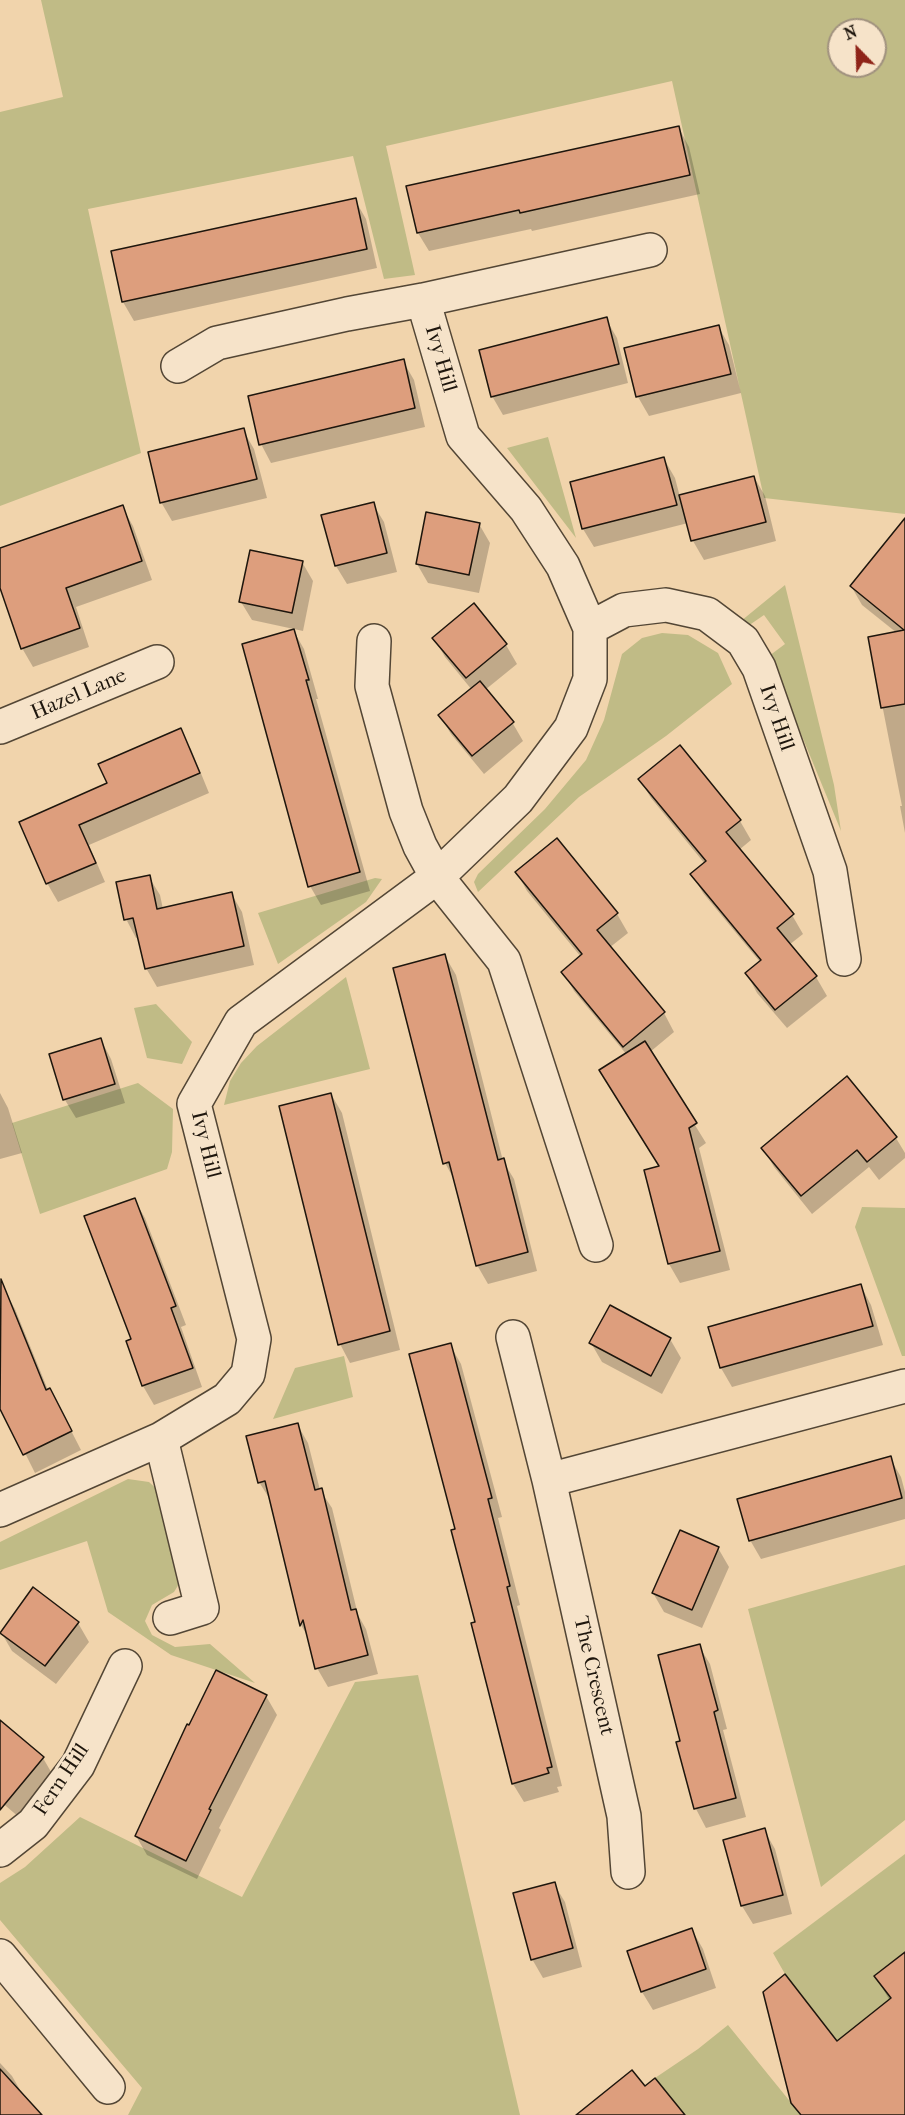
<!DOCTYPE html>
<html>
<head>
<meta charset="utf-8">
<style>
  body { margin:0 }
  #map { position:relative; width:905px; height:2115px; overflow:hidden; background:#f1d4ac; font-family:"IM FELL French Canon",serif }
  canvas { display:block }
  .north { position:absolute; left:827px; top:18px; width:60px; height:60px; box-sizing:border-box; background:#f6e3c9; border:2px solid #a0917e; border-radius:50%; rotate:337deg; font-size:16px; font-weight:700; line-height:24px; text-align:center; color:#1e160d }
  .north::after { content:''; display:block; margin:auto; width:21px; height:27px; background:#8f2418; clip-path:polygon(50% 0,100% 100%,50% 72%,0 100%) }
</style>
</head>
<body>
<div id="map">
<canvas width="905" height="2115"></canvas>
<div class="north">N</div>
</div>
<script>
const c = document.querySelector('canvas').getContext('2d');
c.lineJoin = 'round';
function fill(path, color) {
  c.fillStyle = color;
  c.fill(path, 'evenodd');
}
function shape(rows) {
  const path = new Path2D();
  for (const r of rows) {
    path.moveTo(r[0], r[1]);
    for (let i = 2; i < r.length; i += 2) path.lineTo(r[i], r[i + 1]);
  }
  return path;
}
function trace(path, color, width, dash) {
  c.strokeStyle = color;
  c.lineWidth = width;
  c.lineCap = dash ? 'butt' : 'round';
  c.setLineDash(dash || []);
  c.stroke(path);
}
function write(font, color, halo, rows, align = 'center') {
  c.font = font + ' "IM FELL French Canon",serif';
  c.lineWidth = 6;
  c.setLineDash([]);
  c.textBaseline = 'middle';
  c.strokeStyle = halo;
  c.fillStyle = color;
  for (const [text, x, y, turn = 0] of rows) {
    c.save();
    c.translate(x, y);
    c.rotate((+turn || 0) * Math.PI / 180);
    c.textAlign = isNaN(turn) ? turn : align;
    if (halo) c.strokeText(text, 0, 0);
    c.fillText(text, 0, 0);
    c.restore();
  }
}
fill(shape([
  [41,0,905,0,905,514,764,498,672,81,386,146,415,275,384,279,353,156,88,209,141,453,0,506,0,112,63,97],
  [839,30,875,30,875,66,839,66],
  [548,437,576,538,507,448],
  [785,585,834,785,841,831,769,656,785,644,764,615,748,626,741,621],
  [662,633,688,635,718,653,732,684,666,736,579,797,478,892,474,882,478,874,545,809,586,760,604,720,622,654,642,638],
  [375,878,382,879,366,902,278,964,258,913],
  [346,977,370,1069,224,1105,230,1081,241,1063,257,1046],
  [156,1004,192,1042,182,1064,147,1058,134,1008],
  [138,1083,173,1109,172,1152,167,1169,40,1214,12,1123],
  [862,1207,905,1208,905,1356,902,1356,855,1227],
  [344,1356,353,1397,273,1419,295,1368],
  [128,1479,149,1482,161,1493,182,1579,174,1592,152,1605,145,1621,152,1635,175,1647,210,1644,255,1683,171,1655,108,1612,87,1541,0,1570,0,1542],
  [905,1565,905,1820,821,1887,748,1609],
  [418,1675,520,2115,128,2115,142,2088,0,1920,0,1883,25,1867,80,1817,242,1897,355,1682],
  [905,1854,905,1952,874,1976,891,1998,868,2016,904,2062,875,2088,785,1974,773,1953],
  [728,2025,801,2115,685,2115,655,2078,698,2049]
]), '#c0bb86');
fill(shape([
  [679,128,689,147,700,194,532,231,531,229,429,251,418,233],
  [355,200,366,219,377,268,134,321,123,302,113,252],
  [606,319,617,338,628,383,503,415,492,396],
  [718,326,729,345,741,393,649,416,638,397,626,349],
  [403,361,414,380,425,427,271,463,261,444],
  [243,430,254,449,267,498,172,521,161,502],
  [664,459,675,478,680,497,754,477,765,496,776,541,704,560,693,541,688,523,594,547,583,529],
  [373,504,384,522,397,572,347,584,336,566],
  [122,507,133,526,152,580,76,607,89,647,33,667,22,648,0,583,0,549],
  [479,524,490,543,479,593,428,583,417,564],
  [905,539,905,833,900,806,902,806,869,638,897,633,862,605,851,586],
  [302,562,313,581,303,631,252,620,241,602],
  [473,606,506,645,517,664,485,690,512,722,523,741,484,774,451,734,440,716,472,690,445,657,434,638],
  [293,630,304,649,318,699,316,699,370,891,321,905,310,886],
  [180,730,191,749,209,793,89,845,105,882,58,902,47,883,21,822,108,784],
  [680,747,740,821,751,840,739,850,792,915,803,934,789,945,816,977,827,996,787,1028,757,993,747,974,760,962,703,893,692,874,705,864,651,798,640,780],
  [517,873,617,914,628,933,609,948,664,1013,674,1032,650,1052,706,1143,699,1148,730,1270,680,1283,669,1264,646,1171,661,1167,627,1055,574,991,563,972,581,957,527,891],
  [149,877,160,895,163,909,231,893,242,912,254,965,157,987,146,968,139,937,136,938,126,919],
  [445,956,456,975,503,1161,514,1179,537,1271,488,1284,477,1265,455,1181,445,1163],
  [101,1040,111,1059,125,1103,76,1118,65,1100,51,1055],
  [847,1078,896,1138,905,1153,905,1158,879,1180,869,1167,812,1214,774,1167,763,1148],
  [0,1093,8,1108,22,1153,0,1159],
  [331,1094,342,1113,400,1350,350,1363,340,1344],
  [134,1199,145,1218,186,1325,181,1327,202,1387,154,1405,143,1386,128,1342,133,1340],
  [861,1286,871,1305,883,1345,732,1387,721,1368,710,1328],
  [4,1290,15,1309,48,1390,60,1409,81,1450,35,1473,0,1403,0,1292],
  [670,1339,681,1358,662,1394,602,1362,591,1343],
  [450,1345,461,1364,502,1517,498,1518,520,1605,517,1606,562,1786,557,1787,559,1792,524,1802,513,1784,457,1530],
  [297,1424,308,1443,320,1490,332,1508,358,1615,366,1629,378,1674,328,1687,317,1668,309,1639,301,1625,271,1501,259,1482],
  [890,1458,901,1477,905,1492,905,1519,761,1559,750,1540],
  [718,1548,729,1567,702,1628,664,1612,653,1593],
  [78,1623,89,1642,56,1684,12,1651,1,1632],
  [699,1646,710,1664,727,1729,723,1730,746,1817,706,1828,696,1809,678,1743,682,1742],
  [266,1696,277,1715,219,1828,221,1830,197,1879,147,1855,136,1836],
  [0,1721,43,1758,54,1777,20,1818,0,1801],
  [764,1830,775,1849,792,1914,753,1924,742,1906],
  [554,1884,565,1902,582,1967,543,1978,532,1959],
  [692,1930,703,1949,716,1988,653,2010,642,1992,629,1952],
  [905,1954,905,2115,800,2115,792,2102,837,2043,890,2001,876,1977],
  [0,2063,12,2076,23,2095,40,2115,0,2115]
]), '#0003');
const building = shape([
  [679,126,690,175,520,213,519,210,417,233,406,186,679,126],
  [356,198,367,249,122,302,111,251,356,198],
  [607,317,619,364,491,397,479,350,607,317],
  [719,325,731,374,636,397,624,348,719,325],
  [404,359,415,408,259,445,248,396,404,359],
  [244,428,257,479,160,503,148,452,244,428],
  [664,457,677,505,582,529,570,482,664,457],
  [754,476,766,522,691,541,679,495,754,476],
  [374,502,387,553,335,566,321,515,374,502],
  [123,505,142,561,66,588,80,628,21,649,0,588,0,548,123,505],
  [426,512,480,523,469,575,416,564,426,512],
  [905,518,905,704,881,708,868,637,904,630,850,586,905,518],
  [250,550,303,561,292,613,239,602,250,550],
  [474,603,507,644,466,678,432,638,474,603],
  [294,629,309,680,306,680,360,872,308,887,242,644,294,629],
  [480,681,514,722,472,756,438,715,480,681],
  [181,728,200,773,79,825,96,863,46,884,19,822,107,783,98,764,181,728],
  [680,745,741,820,726,832,794,914,777,928,817,976,775,1010,745,973,761,960,690,874,706,861,638,779,680,745],
  [557,838,618,913,597,930,665,1012,623,1047,561,972,582,954,515,872,557,838],
  [150,875,157,909,232,892,244,946,145,969,133,918,124,920,116,882,150,875],
  [445,954,498,1160,504,1158,528,1252,476,1266,449,1162,443,1164,393,968,445,954],
  [101,1038,115,1084,63,1100,49,1054,101,1038],
  [645,1041,697,1123,689,1128,720,1251,668,1264,644,1170,659,1166,599,1070,645,1041],
  [847,1076,897,1137,867,1162,857,1150,801,1196,761,1148,847,1076],
  [331,1093,390,1331,338,1345,279,1106,331,1093],
  [135,1198,176,1306,171,1308,193,1368,142,1386,126,1341,131,1339,84,1216,135,1198],
  [1,1279,46,1390,50,1388,72,1431,23,1455,0,1409,1,1279],
  [861,1284,873,1326,720,1368,708,1327,861,1284],
  [610,1305,671,1338,651,1376,589,1343,610,1305],
  [451,1343,492,1498,488,1499,510,1586,507,1587,552,1767,547,1768,549,1773,512,1784,471,1623,475,1622,451,1530,455,1529,409,1354,451,1343],
  [298,1423,315,1490,322,1488,351,1610,356,1609,368,1655,315,1669,303,1620,300,1626,265,1481,258,1483,246,1436,298,1423],
  [891,1456,902,1498,749,1541,737,1499,891,1456],
  [680,1530,719,1547,692,1610,652,1593,680,1530],
  [33,1587,79,1622,45,1666,0,1633,33,1587],
  [700,1644,718,1710,714,1712,736,1798,694,1809,676,1742,680,1741,658,1655,700,1644],
  [216,1670,267,1695,209,1809,211,1810,186,1861,135,1836,187,1724,189,1725,216,1670],
  [0,1720,44,1757,0,1810,0,1720],
  [765,1828,783,1895,741,1906,723,1840,765,1828],
  [555,1882,573,1948,531,1960,513,1893,555,1882],
  [692,1928,706,1969,641,1992,627,1951,692,1928],
  [905,1952,905,2115,801,2115,791,2103,763,1992,785,1974,837,2041,891,1998,874,1976,905,1952],
  [0,2069,42,2115,0,2115,0,2069],
  [632,2070,645,2086,655,2078,685,2115,576,2115,632,2070]
]);
fill(building, '#dd9e7d');
trace(building, '#1e160d', 1.5);
const street = shape([
  [423,300,650,250],
  [590,628,624,610,666,605,707,614,743,641,759,668,830,871,844,959],
  [374,641,372,686,406,811,420,846,437,877,504,961,596,1245],
  [0,727,157,662],
  [513,1337,549,1480,624,1816,628,1872],
  [161,1439,202,1608,170,1618],
  [549,1480,905,1386],
  [0,1510,161,1439,227,1399,248,1374,254,1339,194,1104,241,1022,437,877,518,799,571,728,590,679,590,628,563,566,526,509,463,436,423,300,347,314,217,343,178,366],
  [0,1850,33,1824,78,1765,125,1666],
  [0,1956,108,2087]
]);
trace(street, '#534635', 36);
trace(street, '#f6e3c9', 33);
write('21px', '#1e160d', '#f6e3c9', [
  ["Ivy Hill",440,359,74],
  ["Hazel Lane",79,695,-23],
  ["Ivy Hill",776,718,71],
  ["Ivy Hill",205,1145,76],
  ["The Crescent",593,1676,77],
  ["Fern Hill",62,1780,-56]
]);
</script>
</body>
</html>
